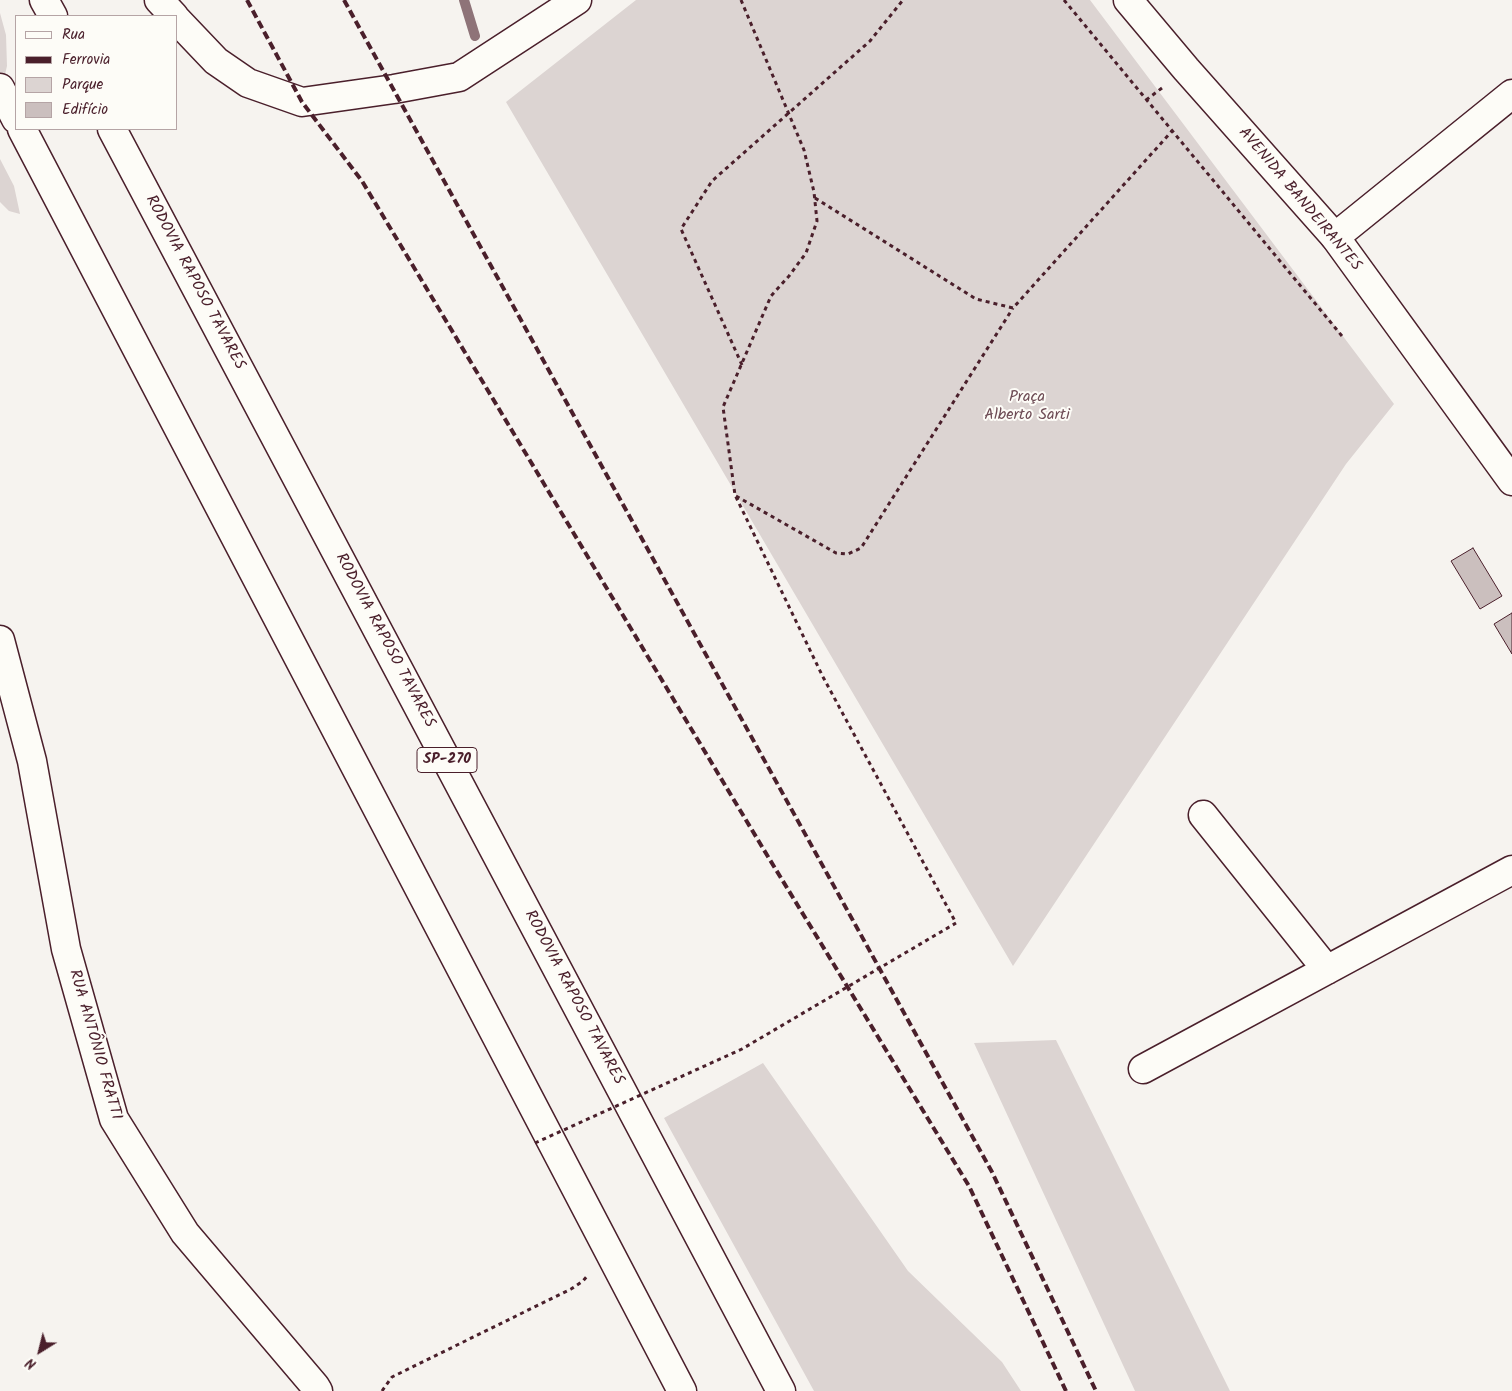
<!DOCTYPE html>
<html>
<head>
<meta charset="utf-8">
<style>
  body { margin:0 }
  #map { position:relative; width:1512px; height:1391px; overflow:hidden; background:#f6f3ef; font-family:Kalam,sans-serif }
  canvas { display:block }
  .legend { position:absolute; left:15px; top:15px; width:162px; height:115px; box-sizing:border-box; background:#fdfcf7; border:1px solid #b5a4a5; margin:0; padding:6px 9px; list-style:none; font-size:15px; color:#4a1f2b }
  .legend li { display:flex; align-items:center; gap:10px; height:25px }
  .legend b { width:25px; border:1px solid #b5a4a5 }
  .north { position:absolute; left:15px; top:1326px; width:50px; height:50px; -webkit-text-stroke:4px #fdfcf7; paint-order:stroke; rotate:216deg; font-size:14px; font-weight:700; line-height:20px; text-align:center; color:#4a1f2b }
  .north::after { content:''; display:block; margin:auto; width:18px; height:22px; background:#4a1f2b; clip-path:polygon(50% 0,100% 100%,50% 72%,0 100%) }
</style>
</head>
<body>
<div id="map">
<canvas width="1512" height="1391"></canvas>
<ul class="legend">
<li><b style="height:6px;background:#fdfcf7"></b>Rua</li>
<li><b style="height:6px;background:#4a1f2b"></b>Ferrovia</li>
<li><b style="height:14px;background:#dcd4d2"></b>Parque</li>
<li><b style="height:14px;background:#cbbfbe"></b>Edifício</li>
</ul>
<div class="north">N</div>
</div>
<script>
const c = document.querySelector('canvas').getContext('2d');
c.lineJoin = 'round';
function fill(path, color) {
  c.fillStyle = color;
  c.fill(path, 'evenodd');
}
function shape(rows) {
  const path = new Path2D();
  for (const r of rows) {
    path.moveTo(r[0], r[1]);
    for (let i = 2; i < r.length; i += 2) path.lineTo(r[i], r[i + 1]);
  }
  return path;
}
function trace(path, color, width, dash) {
  c.strokeStyle = color;
  c.lineWidth = width;
  c.lineCap = dash ? 'butt' : 'round';
  c.setLineDash(dash || []);
  c.stroke(path);
}
function write(font, color, halo, rows, align = 'center') {
  c.font = font + ' Kalam,sans-serif';
  c.lineWidth = 4;
  c.setLineDash([]);
  c.textBaseline = 'middle';
  c.strokeStyle = halo;
  c.fillStyle = color;
  for (const [text, x, y, turn = 0] of rows) {
    c.save();
    c.translate(x, y);
    c.rotate((+turn || 0) * Math.PI / 180);
    c.textAlign = isNaN(turn) ? turn : align;
    if (halo) c.strokeText(text, 0, 0);
    c.fillText(text, 0, 0);
    c.restore();
  }
}
fill(shape([
  [636,0,1090,0,1394,404,1346,464,1013,966,506,102],
  [0,13,6,35,7,66,0,95],
  [0,159,14,186,20,214,9,211,0,202],
  [1056,1040,1230,1391,1135,1391,974,1043],
  [763,1063,908,1271,1002,1362,1021,1391,814,1391,664,1118]
]), '#dcd4d2');
trace(shape([
  [464,0,475,36]
]), '#8e7378', 10);
const building = shape([
  [1473,548,1502,596,1480,609,1451,561,1473,548],
  [1512,613,1512,654,1494,624,1512,613]
]);
fill(building, '#cbbfbe');
trace(building, '#4a1f2b', 1);
const minor = shape([
  [159,0,174,16],
  [176,19,216,61,248,83,302,102,394,89,459,77,577,0],
  [1335,237,1512,94],
  [0,640,32,761,66,949,114,1119,185,1233,315,1386,318,1391],
  [1203,815,1327,970],
  [1143,1069,1512,870]
]);
const major = shape([
  [1128,0,1186,69,1335,237,1512,481]
]);
const highway = shape([
  [44,0,53,16],
  [0,88,16,119],
  [22,129,682,1391],
  [112,129,781,1391]
]);
trace(minor, '#4a1f2b', 31);
trace(major, '#4a1f2b', 31);
trace(highway, '#4a1f2b', 31);
trace(shape([
  [741,0,804,150,814,192,817,221,806,253,789,276,771,296,723,407,735,495,823,677,956,923],
  [1064,0,1342,336],
  [1146,100,1162,88],
  [815,198,976,299,1013,308,1172,131],
  [742,365,681,229,712,181,870,41,903,0],
  [736,496,836,553,848,554,861,548,1013,308],
  [382,1391,392,1377,571,1289,583,1281,588,1275]
]), '#4a1f2b', 3, [4, 4]);
trace(minor, '#fdfcf7', 28);
trace(major, '#fdfcf7', 28);
trace(highway, '#fdfcf7', 28);
trace(shape([
  [247,0,302,102,362,181,767,855,969,1186,1066,1391],
  [344,0,992,1172,1096,1391]
]), '#4a1f2b', 4, [8, 4]);
trace(shape([
  [535,1143,742,1049,956,923]
]), '#4a1f2b', 3, [4, 4]);
for (const [x, y, w] of [
  [447,760,60]
]) {
  const box = new Path2D();
  box.roundRect(x - w / 2, y - 12.5, w, 25, 4);
  c.fillStyle = '#fdfcf7';
  c.fill(box);
  trace(box, '#4a1f2b', 1);
}
write('bold 15px', '#4a1f2b', null, [
  ["SP-270",447,760]
]);
write('16px', '#4a1f2b', '#fdfcf7', [
  ["AVENIDA BANDEIRANTES",1299,200,50],
  ["RODOVIA RAPOSO TAVARES",194,283,62],
  ["RODOVIA RAPOSO TAVARES",384,641,62],
  ["RODOVIA RAPOSO TAVARES",573,998,62],
  ["RUA ANTÔNIO FRATTI",94,1045,74]
]);
write('16px', '#6e4c55', '#fdfcf7', [
  ["Praça",1027,398],
  ["Alberto Sarti",1027,416]
]);
</script>
</body>
</html>
